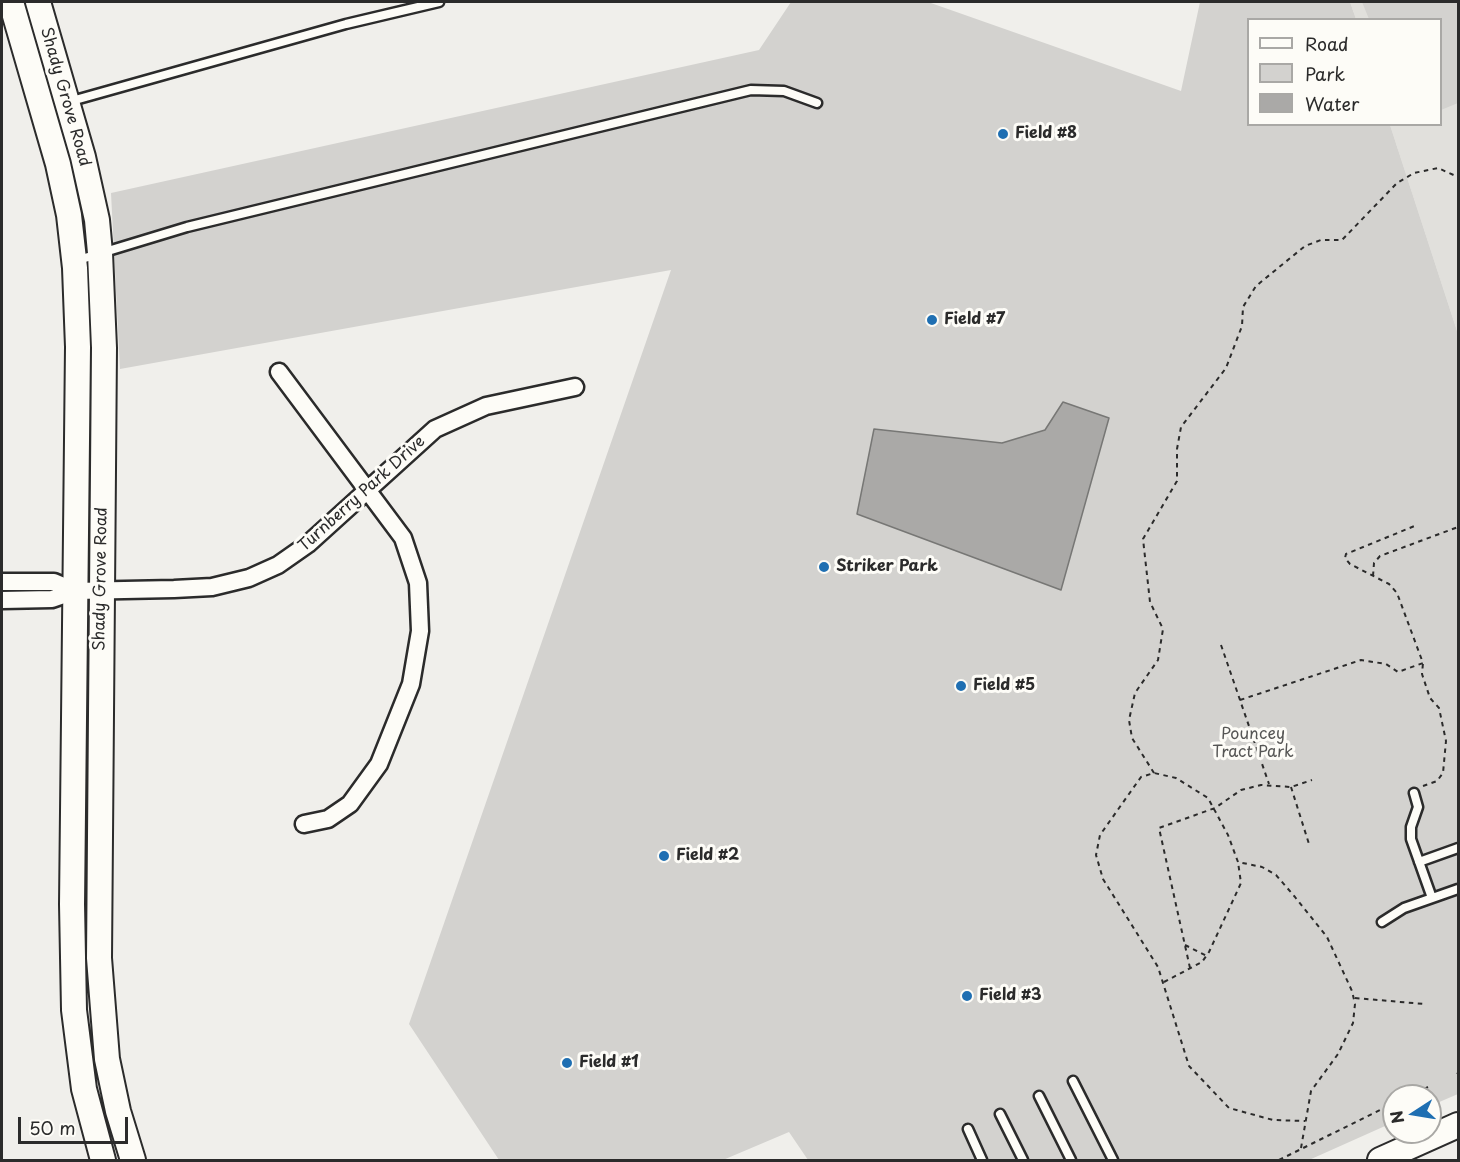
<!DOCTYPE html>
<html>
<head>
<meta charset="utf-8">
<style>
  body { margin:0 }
  #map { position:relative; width:1460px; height:1162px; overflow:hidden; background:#f0efeb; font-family:"Playpen Sans",sans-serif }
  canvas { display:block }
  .frame { position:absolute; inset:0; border:3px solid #2b2b2b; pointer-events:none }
  .legend { position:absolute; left:1247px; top:18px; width:195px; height:108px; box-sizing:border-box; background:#fdfcf7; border:2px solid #a9a8a5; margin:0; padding:8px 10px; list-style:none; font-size:18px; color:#2b2b2b }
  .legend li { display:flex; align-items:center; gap:12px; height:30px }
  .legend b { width:30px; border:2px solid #a9a8a5 }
  .north { position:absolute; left:1382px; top:1084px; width:60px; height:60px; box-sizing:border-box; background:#fdfcf7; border:2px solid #a9a8a5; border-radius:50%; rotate:258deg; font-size:16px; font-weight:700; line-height:24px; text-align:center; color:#2b2b2b }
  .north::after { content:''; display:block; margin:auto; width:21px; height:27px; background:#1f6fb2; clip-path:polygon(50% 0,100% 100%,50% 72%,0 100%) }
  .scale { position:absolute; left:18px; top:1117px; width:110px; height:27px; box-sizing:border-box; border:3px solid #2b2b2b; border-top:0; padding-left:8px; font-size:18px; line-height:21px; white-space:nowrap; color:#2b2b2b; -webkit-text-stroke:4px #fdfcf7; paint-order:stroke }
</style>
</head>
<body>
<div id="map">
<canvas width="1460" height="1162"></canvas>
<div class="frame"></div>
<ul class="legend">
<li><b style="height:8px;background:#fdfcf7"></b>Road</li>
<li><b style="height:16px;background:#d3d2cf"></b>Park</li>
<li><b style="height:16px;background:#aaa9a7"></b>Water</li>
</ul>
<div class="north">N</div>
<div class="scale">50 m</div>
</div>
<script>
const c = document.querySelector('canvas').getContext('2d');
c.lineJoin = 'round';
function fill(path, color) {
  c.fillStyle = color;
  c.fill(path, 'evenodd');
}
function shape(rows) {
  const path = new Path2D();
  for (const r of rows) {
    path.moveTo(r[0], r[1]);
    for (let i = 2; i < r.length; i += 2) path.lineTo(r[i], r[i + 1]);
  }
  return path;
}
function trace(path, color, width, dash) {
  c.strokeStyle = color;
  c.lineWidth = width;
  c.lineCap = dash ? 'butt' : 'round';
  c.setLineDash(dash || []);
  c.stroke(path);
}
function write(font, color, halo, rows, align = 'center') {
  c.font = font + ' "Playpen Sans",sans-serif';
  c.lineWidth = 6;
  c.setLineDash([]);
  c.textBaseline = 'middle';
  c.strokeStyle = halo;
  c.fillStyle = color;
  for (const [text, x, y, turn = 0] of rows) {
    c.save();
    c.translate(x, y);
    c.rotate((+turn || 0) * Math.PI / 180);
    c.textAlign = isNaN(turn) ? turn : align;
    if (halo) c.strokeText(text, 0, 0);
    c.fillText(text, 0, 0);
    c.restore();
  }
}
fill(shape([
  [1350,2,1458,2,1458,334,1390,125,1440,124,1440,20,1356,19]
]), '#e1e0dc');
fill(shape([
  [791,2,928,2,1181,91,1200,2,1350,2,1356,19,1248,20,1248,124,1390,125,1458,334,1458,1094,1430,1106,1430,1096,1394,1096,1394,1122,1309,1160,808,1160,789,1132,723,1160,499,1160,409,1024,671,270,120,369,111,193,759,50],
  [1362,2,1458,2,1458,103,1441,110,1440,20,1369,19]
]), '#d3d2cf');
const water = shape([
  [1063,402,1109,418,1061,590,857,514,874,429,1002,443,1045,430,1063,402]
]);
fill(water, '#aaa9a7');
trace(water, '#777775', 1.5);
const service = shape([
  [68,102,346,24,439,2],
  [75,261,187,227,751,90,784,91,817,103],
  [1414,793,1418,807,1411,827,1411,839,1432,898],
  [1419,862,1458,848],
  [1382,922,1404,908,1458,889],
  [1073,1081,1113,1160],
  [1039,1096,1071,1160],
  [1000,1114,1023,1160],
  [968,1129,982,1160]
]);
const minor = shape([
  [279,372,403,538,418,583,420,631,411,684,379,764,350,804,328,819,304,824],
  [2,582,54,582,75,591,52,599,2,600],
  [75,591,174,589,212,587,249,578,278,565,308,544,435,429,486,406,575,387]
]);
const secondary = shape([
  [11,2,58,164,69,215,75,268,78,347,72,904,74,1010,84,1089,103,1160],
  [38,2,83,157,97,220,100,253,104,348,99,958,107,1059,118,1111,133,1160],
  [1380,1160,1458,1125]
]);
trace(service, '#2b2b2b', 13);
trace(minor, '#2b2b2b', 21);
trace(secondary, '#2b2b2b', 28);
trace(shape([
  [1373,576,1374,563,1380,556,1458,527],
  [1221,645,1269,784],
  [1240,700,1361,660,1386,664,1398,672,1423,663,1397,593,1389,584,1350,564,1345,558,1346,554,1417,525],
  [1154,773,1132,738,1129,720,1135,693,1158,660,1163,629,1150,602,1143,539,1177,481,1177,449,1181,427,1226,368,1242,326,1243,307,1256,286,1305,246,1321,240,1342,240,1397,183,1414,173,1438,168,1458,177],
  [1423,786,1437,781,1443,773,1446,741,1439,708,1430,698,1422,674,1423,663],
  [1291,787,1309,844],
  [1185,945,1207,956],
  [1190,968,1159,828,1215,808,1241,790,1261,785,1291,787,1312,780],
  [1164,982,1202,962,1209,952,1241,883,1238,862],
  [1355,998,1424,1004],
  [1457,1074,1458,1073],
  [1409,1096,1428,1087],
  [1301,1148,1311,1091,1338,1054,1353,1023,1355,1004,1352,991,1327,937,1295,897,1276,875,1262,867,1238,862,1228,835,1208,798,1176,778,1154,773,1141,777,1100,835,1096,855,1103,879,1158,967,1189,1066,1229,1108,1273,1120,1305,1121],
  [1279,1160,1394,1103]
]), '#2b2b2b', 2, [4.5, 4.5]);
trace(service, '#fdfcf7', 8);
trace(minor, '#fdfcf7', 16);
trace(secondary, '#fdfcf7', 24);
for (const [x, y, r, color] of [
  [1003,134,6,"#1f6fb2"],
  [932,320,6,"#1f6fb2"],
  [824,567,6,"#1f6fb2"],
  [961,686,6,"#1f6fb2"],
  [664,856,6,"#1f6fb2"],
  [967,996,6,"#1f6fb2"],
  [567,1063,6,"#1f6fb2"]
]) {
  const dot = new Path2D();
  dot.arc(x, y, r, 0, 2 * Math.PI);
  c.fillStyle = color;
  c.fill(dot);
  trace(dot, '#fdfcf7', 2);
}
write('16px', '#2b2b2b', '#fdfcf7', [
  ["Shady Grove Road",65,97,74],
  ["Turnberry Park Drive",362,494,-42],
  ["Shady Grove Road",101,579,-89]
]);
write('bold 16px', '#2b2b2b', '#fdfcf7', [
  ["Field #8",1015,134],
  ["Field #7",944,320],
  ["Striker Park",836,567],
  ["Field #5",973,686],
  ["Field #2",676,856],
  ["Field #3",979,996],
  ["Field #1",579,1063]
], 'left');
write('16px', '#555554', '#fdfcf7', [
  ["Pouncey",1253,735],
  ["Tract Park",1253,753]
]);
</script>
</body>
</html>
